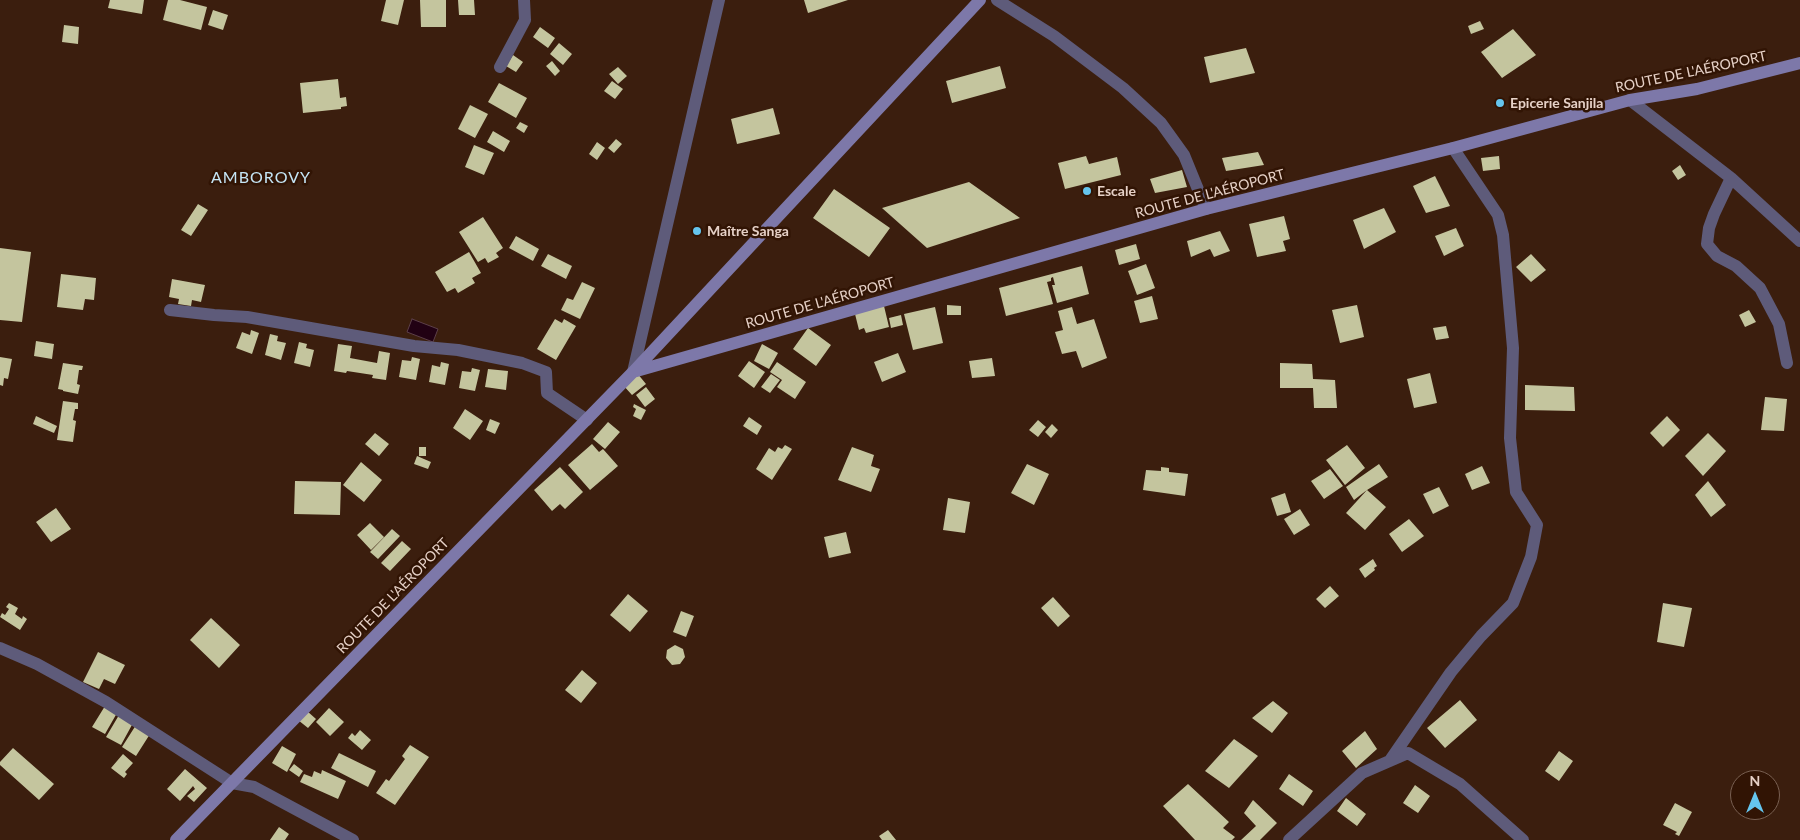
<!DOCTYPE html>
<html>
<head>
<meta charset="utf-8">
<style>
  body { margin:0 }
  #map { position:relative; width:1800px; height:840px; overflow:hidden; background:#3b1e0e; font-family:Lato,sans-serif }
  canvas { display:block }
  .north { position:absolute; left:1730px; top:770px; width:50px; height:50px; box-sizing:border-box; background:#311404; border:1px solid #796052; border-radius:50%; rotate:0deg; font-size:14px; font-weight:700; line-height:20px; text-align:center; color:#e6d1c7 }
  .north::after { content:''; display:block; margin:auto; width:18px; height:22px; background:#65c5ee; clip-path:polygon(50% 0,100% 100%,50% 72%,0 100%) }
</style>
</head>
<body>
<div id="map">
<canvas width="1800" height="840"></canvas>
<div class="north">N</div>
</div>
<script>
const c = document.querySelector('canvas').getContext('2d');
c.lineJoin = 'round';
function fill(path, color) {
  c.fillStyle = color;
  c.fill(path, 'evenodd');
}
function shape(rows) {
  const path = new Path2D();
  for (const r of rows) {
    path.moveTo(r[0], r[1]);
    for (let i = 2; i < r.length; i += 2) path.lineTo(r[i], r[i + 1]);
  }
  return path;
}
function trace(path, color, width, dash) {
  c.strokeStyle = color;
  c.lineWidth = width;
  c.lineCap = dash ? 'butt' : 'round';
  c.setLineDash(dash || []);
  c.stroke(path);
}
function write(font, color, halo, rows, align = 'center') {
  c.font = font + ' Lato,sans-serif';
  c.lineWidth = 5;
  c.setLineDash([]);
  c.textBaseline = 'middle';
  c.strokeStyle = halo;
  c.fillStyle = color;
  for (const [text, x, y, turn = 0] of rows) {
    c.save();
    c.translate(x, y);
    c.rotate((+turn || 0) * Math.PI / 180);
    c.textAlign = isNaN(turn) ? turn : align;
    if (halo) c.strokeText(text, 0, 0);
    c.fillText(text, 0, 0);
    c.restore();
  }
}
const water = shape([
  [412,319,438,329,433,342,407,332,412,319]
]);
fill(water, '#210113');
trace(water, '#5c3f49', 1);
fill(shape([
  [110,0,144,0,142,14,108,8],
  [168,0,180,0,207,7,201,30,163,20],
  [386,0,404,0,398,25,381,21],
  [420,0,446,0,446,27,421,27],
  [458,0,474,0,475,15,459,15],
  [804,0,848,0,808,13],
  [213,10,228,15,223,30,208,25],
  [1480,21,1484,29,1471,34,1468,26],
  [64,25,79,27,78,44,62,42],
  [540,27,555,38,548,48,533,37],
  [1513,29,1536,55,1502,78,1481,52],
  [559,43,572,54,563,65,550,54],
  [1246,48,1255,73,1210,83,1204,57],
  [513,55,523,62,516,72,506,66],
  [552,61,560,71,555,76,546,66],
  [1000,66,1006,88,952,103,946,81],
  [618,67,627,76,618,84,609,74],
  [338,79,340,98,346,97,347,106,341,107,341,109,303,113,300,83],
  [612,81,623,89,615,99,604,91],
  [499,83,527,98,516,118,488,102],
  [470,105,488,114,475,138,458,129],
  [773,108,780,134,737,144,731,119],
  [520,122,528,126,524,133,516,128],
  [493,131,510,141,504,152,487,142],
  [616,139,622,144,614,153,608,148],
  [597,142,605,148,597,160,589,154],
  [474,145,494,153,484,175,465,167],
  [1258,152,1264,165,1226,171,1222,158],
  [1086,156,1089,164,1117,157,1121,175,1065,189,1058,163],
  [1499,156,1500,169,1483,171,1481,158],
  [1680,165,1686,175,1678,180,1672,171],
  [1182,170,1187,187,1155,193,1150,179],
  [1435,176,1450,206,1426,213,1413,186],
  [969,182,1020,218,927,248,882,208],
  [834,189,890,228,869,257,813,218],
  [198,204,208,210,191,236,181,230],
  [1384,208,1396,232,1364,249,1353,220],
  [1284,216,1290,239,1283,241,1286,251,1257,257,1249,224],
  [483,217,503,248,496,253,499,257,488,263,485,258,478,262,459,232],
  [1456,228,1464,246,1444,256,1435,236],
  [1220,231,1230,251,1214,257,1210,249,1191,257,1187,241],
  [516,236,539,249,533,261,509,248],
  [1136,244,1140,259,1119,265,1115,250],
  [0,248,31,252,22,322,0,320],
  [469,252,481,273,472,278,475,283,458,293,455,288,447,292,435,272],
  [548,254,572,266,566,279,541,266],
  [1531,254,1546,270,1531,282,1516,267],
  [1146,264,1155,288,1137,295,1128,271],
  [1082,266,1089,294,1057,303,1052,285,1055,285,1053,277,1051,278,1051,281,1047,282,1053,304,1006,316,999,288],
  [61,274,96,278,94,300,85,299,83,310,57,307],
  [172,279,205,285,201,302,192,300,191,306,178,304,179,299,169,297],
  [582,282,595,288,580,319,561,310,567,298,573,300],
  [1152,296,1158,319,1140,323,1134,301],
  [947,305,961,306,961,315,947,315],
  [1357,305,1364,337,1340,343,1332,310],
  [884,306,889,327,866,333,864,328,859,330,855,314],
  [935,307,943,343,913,350,904,314],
  [1072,307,1077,324,1094,319,1107,358,1082,368,1076,351,1062,354,1055,332,1063,330,1058,311],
  [1749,310,1756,322,1745,327,1739,315],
  [901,315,903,325,891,328,889,318],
  [555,319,562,323,564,319,576,326,556,360,537,349],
  [1446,326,1449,338,1436,340,1433,328],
  [808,328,831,345,816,366,793,349],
  [251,330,259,333,252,354,236,348,242,332,250,335],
  [270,334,278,336,277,341,286,343,281,360,265,355],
  [36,341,54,344,52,359,34,356],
  [299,342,307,344,306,348,314,350,310,367,294,363],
  [338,344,352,346,350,358,377,363,379,351,390,353,386,380,372,378,373,375,347,371,346,373,334,371],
  [762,344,778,353,769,369,754,361],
  [898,353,906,372,882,382,874,362],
  [0,357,12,359,8,379,4,378,3,386,0,385],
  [412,357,420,359,416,380,399,377,402,360,411,361],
  [992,358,995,376,972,378,969,361],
  [749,361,765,372,754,388,738,376],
  [441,362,449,364,445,385,429,382,432,365,440,367],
  [777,362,806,382,795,399,777,387,782,380,770,372],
  [63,363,83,366,82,370,79,370,77,384,80,385,78,394,63,391,63,390,58,389],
  [1280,363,1312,364,1313,379,1335,380,1337,408,1314,408,1313,388,1280,388],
  [472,368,480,370,475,391,459,388,462,371,471,372],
  [488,369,508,371,506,390,485,387],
  [637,373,646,384,632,395,623,385],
  [1430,373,1437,403,1414,408,1407,379],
  [771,374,780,380,770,393,761,387],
  [1525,385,1574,387,1575,411,1525,410],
  [646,387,655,399,645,407,636,395],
  [1765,397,1787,399,1784,431,1761,430],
  [63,401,78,403,78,409,75,409,73,420,76,421,73,442,57,440],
  [634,404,646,410,641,420,633,416,636,409,633,407],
  [465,409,483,421,470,440,453,428],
  [36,416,57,426,54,433,33,424],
  [1667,416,1680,430,1663,447,1650,433],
  [749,417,762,426,757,435,743,426],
  [490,419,500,423,495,434,486,430],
  [1038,420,1046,427,1038,437,1029,430],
  [608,422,620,432,605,449,593,439],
  [1052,424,1058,430,1051,438,1045,432],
  [375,433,389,444,379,456,365,444],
  [1708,433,1726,451,1703,476,1685,456],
  [592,444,599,452,603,449,618,466,590,490,568,465],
  [785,445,792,449,772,480,756,469,769,448,775,452,778,447,782,449],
  [1347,445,1365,468,1345,485,1326,460],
  [419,447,426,447,426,456,419,456],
  [852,447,874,455,871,466,880,469,871,492,838,480],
  [417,456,431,462,428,469,414,464],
  [361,462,382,480,364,502,343,485],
  [1027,464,1049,474,1034,505,1011,493],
  [1379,464,1388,477,1367,490,1386,507,1365,530,1346,513,1367,490,1354,500,1346,487],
  [1482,466,1490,483,1472,490,1465,474],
  [560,467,583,492,565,509,560,504,552,511,534,490],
  [1161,467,1169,468,1169,472,1188,474,1185,496,1143,490,1146,470,1161,471],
  [1330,469,1343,486,1324,499,1311,481],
  [295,481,341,482,340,515,294,514],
  [1708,481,1726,505,1711,517,1695,495],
  [1439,487,1449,506,1433,514,1423,494],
  [1285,493,1291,512,1277,516,1271,498],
  [948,498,970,502,965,533,943,530],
  [56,508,71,529,51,542,36,522],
  [1300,509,1310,525,1294,535,1284,519],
  [1409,519,1424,536,1402,552,1389,534],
  [370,523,384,537,371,550,357,535],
  [392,529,400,536,378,559,370,552],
  [846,532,851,553,829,558,824,537],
  [402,541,411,549,390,571,381,563],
  [1373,559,1377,566,1374,568,1375,570,1365,578,1359,569],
  [1330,586,1339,596,1325,608,1316,599],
  [628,594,648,611,630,632,610,615],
  [1053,597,1070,616,1058,627,1041,608],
  [9,603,18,608,15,614,22,619,23,616,27,619,20,630,0,617,2,613,5,615,9,609,6,607],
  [1663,603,1692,608,1684,647,1657,642],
  [681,611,694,616,686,637,673,632],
  [211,618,240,645,219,668,190,640],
  [675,645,683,649,685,657,680,664,672,665,666,658,667,650],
  [98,652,125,665,115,684,104,679,99,689,83,682],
  [582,670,597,683,581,703,565,690],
  [1460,700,1477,720,1445,748,1427,728],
  [1273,701,1288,713,1272,733,1252,718],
  [105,706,117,713,105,734,92,727],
  [329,708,344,722,330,736,316,722],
  [307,711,316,719,308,728,298,720],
  [119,715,133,723,121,745,106,737],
  [136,725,150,734,136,756,122,747],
  [360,730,371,740,362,750,348,738,352,733,355,736],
  [1365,731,1377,749,1356,768,1342,751],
  [1234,739,1258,756,1229,788,1205,771],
  [410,745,429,757,395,805,376,793,386,779,389,781,405,759,402,756],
  [282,746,296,754,287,772,272,763],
  [13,748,54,784,39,800,0,765,0,762],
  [1559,751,1573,761,1559,781,1545,771],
  [339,753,376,771,368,787,331,768],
  [123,754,133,763,125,772,127,774,124,778,111,768],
  [294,764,303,771,299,777,289,770],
  [185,769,207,788,194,802,187,796,195,789,193,786,180,801,167,789],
  [322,770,346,781,338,799,300,782,304,774,312,777,314,771,321,774],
  [1289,774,1313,791,1303,806,1279,789],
  [1188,784,1229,822,1223,828,1235,837,1232,840,1195,840,1163,806],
  [1415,785,1430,796,1418,813,1403,803],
  [1346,798,1366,814,1357,826,1337,811],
  [1253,800,1277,823,1260,840,1241,840,1256,826,1244,813],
  [1675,803,1692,812,1679,836,1675,834,1677,832,1663,825],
  [279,827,289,834,285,840,270,840],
  [888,830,896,840,882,840,879,836]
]), '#c4c59e');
trace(shape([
  [997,0,1054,36,1123,88,1161,123,1184,155,1206,209],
  [500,67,525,20,524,0],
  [1630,100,1731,178,1800,241],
  [1731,178,1714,214,1709,228,1707,244,1717,256,1736,266,1760,288,1779,324,1787,363],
  [170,310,214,315,247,317,414,346,458,350,522,363,546,372,547,393,587,420],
  [633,372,719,0],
  [0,648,37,664,106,702,232,783,254,787,353,840],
  [1391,759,1451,672,1481,636,1513,603,1531,557,1537,525,1516,492,1510,438,1513,348,1503,235,1498,215,1453,148],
  [1289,840,1362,773,1408,753,1460,784,1523,840]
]), '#5e5b7a', 12);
trace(shape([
  [633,372,1206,209,1453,148,1630,100,1697,89,1800,63],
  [176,840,633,372,980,0]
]), '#7d78a9', 12);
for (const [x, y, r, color] of [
  [1500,103,5,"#65c5ee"],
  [1087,191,5,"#65c5ee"],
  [697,231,5,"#65c5ee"]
]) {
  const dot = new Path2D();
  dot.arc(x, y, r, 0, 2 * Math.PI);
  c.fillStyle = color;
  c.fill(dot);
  trace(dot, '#311404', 2);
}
write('14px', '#e6d1c7', '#311404', [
  ["ROUTE DE L'AÉROPORT",1691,72,-12],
  ["ROUTE DE L'AÉROPORT",1210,194,-15],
  ["ROUTE DE L'AÉROPORT",820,303,-16],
  ["ROUTE DE L'AÉROPORT",393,596,-46]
]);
write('bold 14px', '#e6d1c7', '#311404', [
  ["Epicerie Sanjila",1510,103],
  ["Escale",1097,191],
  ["Maître Sanga",707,231]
], 'left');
c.letterSpacing = '1px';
write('16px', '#c5e5f5', '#311404', [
  ["AMBOROVY",261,178]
]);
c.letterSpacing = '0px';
</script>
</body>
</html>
